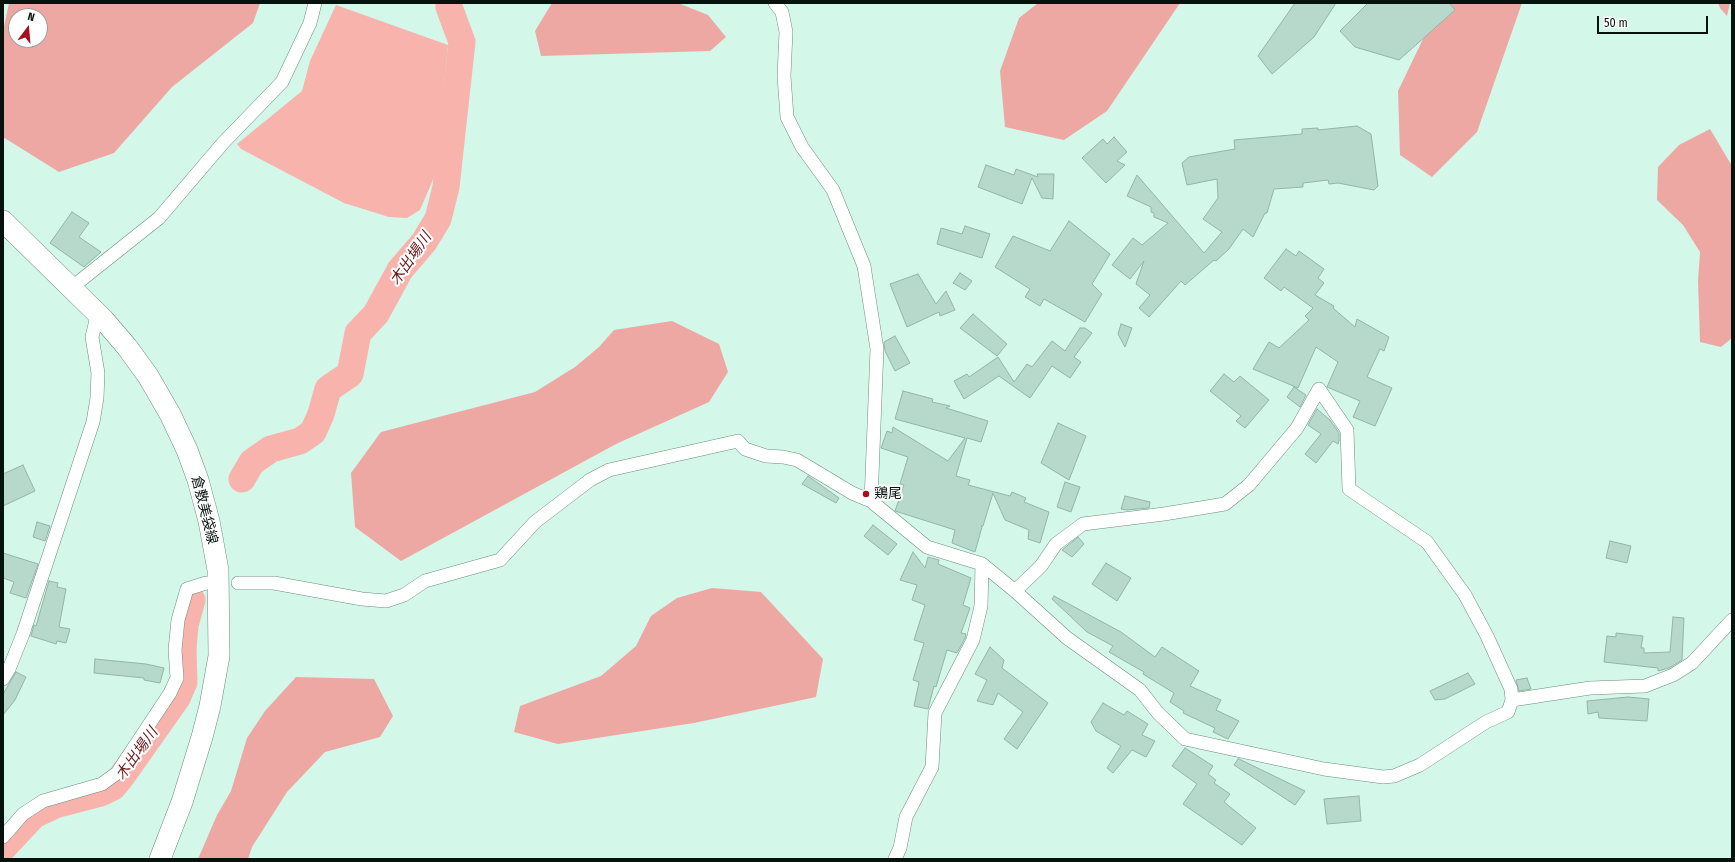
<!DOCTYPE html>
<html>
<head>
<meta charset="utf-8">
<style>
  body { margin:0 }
  #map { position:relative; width:1735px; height:862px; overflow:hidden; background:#d3f7e9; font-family:"Fira Sans Condensed",sans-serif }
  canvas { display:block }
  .frame { position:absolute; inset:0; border:4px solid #06120e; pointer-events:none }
  .north { position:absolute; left:8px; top:8px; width:40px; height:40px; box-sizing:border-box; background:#fff; border:1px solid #9ba09f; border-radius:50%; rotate:16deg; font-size:11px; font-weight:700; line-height:16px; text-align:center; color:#06120e }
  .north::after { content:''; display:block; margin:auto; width:14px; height:18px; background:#a60e20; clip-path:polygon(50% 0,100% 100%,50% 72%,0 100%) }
  .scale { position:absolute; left:1597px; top:16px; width:111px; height:18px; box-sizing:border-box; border:2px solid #06120e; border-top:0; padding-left:5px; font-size:12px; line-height:14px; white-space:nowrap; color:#06120e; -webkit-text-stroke:3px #fff; paint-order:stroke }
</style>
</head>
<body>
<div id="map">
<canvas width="1735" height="862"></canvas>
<div class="frame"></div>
<div class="north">N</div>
<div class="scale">50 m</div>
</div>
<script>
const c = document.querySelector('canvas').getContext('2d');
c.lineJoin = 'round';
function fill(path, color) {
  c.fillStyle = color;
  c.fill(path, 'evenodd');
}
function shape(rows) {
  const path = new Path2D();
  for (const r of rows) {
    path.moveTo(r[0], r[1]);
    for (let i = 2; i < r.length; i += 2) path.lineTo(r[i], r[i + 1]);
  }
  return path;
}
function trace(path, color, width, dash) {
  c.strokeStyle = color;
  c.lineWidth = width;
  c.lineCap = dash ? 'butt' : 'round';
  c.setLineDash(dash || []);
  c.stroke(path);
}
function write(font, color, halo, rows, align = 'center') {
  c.font = font + ' "Fira Sans Condensed","Noto Sans JP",sans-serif';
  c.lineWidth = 4;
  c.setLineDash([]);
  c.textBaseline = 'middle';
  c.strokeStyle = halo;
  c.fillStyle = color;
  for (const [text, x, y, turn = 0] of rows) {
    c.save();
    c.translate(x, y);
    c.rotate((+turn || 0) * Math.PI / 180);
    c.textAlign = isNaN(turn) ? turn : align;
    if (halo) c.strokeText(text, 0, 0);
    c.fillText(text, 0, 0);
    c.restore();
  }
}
fill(shape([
  [9,3,260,3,253,23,172,87,114,153,59,172,3,137,3,31],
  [16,16,40,16,40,40,16,40],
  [552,3,678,3,708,15,726,37,710,51,541,56,535,31],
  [1038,3,1180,3,1107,111,1064,140,1005,127,1000,71,1019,18],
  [1445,3,1522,3,1477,132,1432,177,1400,155,1398,91,1424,37],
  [1718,3,1730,3,1727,16,1720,8],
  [1710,129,1732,166,1732,338,1721,347,1700,342,1698,281,1700,252,1683,225,1657,200,1658,167,1679,145],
  [672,321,719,344,728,372,709,402,616,444,401,561,355,527,351,473,381,432,535,392,575,367,599,347,614,330],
  [712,588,761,592,823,659,816,697,694,723,558,744,514,732,520,706,601,676,636,646,651,616,677,598],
  [296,677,374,679,393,716,380,737,325,752,287,792,252,847,248,859,198,859,217,815,231,791,247,738,265,711]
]), '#eea8a3');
fill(shape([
  [336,5,448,45,435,175,420,210,407,218,389,217,344,203,241,149,237,144,302,91,310,61]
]), '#f9b3ad');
trace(shape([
  [242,479,252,462,271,449,300,441,313,432,321,414,328,389,350,374,358,333,376,314,400,270,424,242,438,219,446,187,462,42,449,7,449,3],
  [3,848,34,815,55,805,101,793,113,787,122,776,177,698,184,682,183,650,185,625,192,600]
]), '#f9b3ad', 27);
const building = shape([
  [1295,3,1336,3,1314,37,1272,74,1258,56,1295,3],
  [1368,3,1449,3,1455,10,1399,60,1355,47,1340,31,1368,3],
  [1357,126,1371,134,1378,186,1374,190,1338,183,1329,184,1328,180,1303,183,1303,187,1274,189,1267,213,1265,213,1253,237,1243,229,1229,249,1216,261,1214,260,1185,285,1181,281,1149,317,1139,308,1150,295,1136,284,1144,261,1130,279,1112,265,1133,238,1142,245,1168,223,1154,217,1154,213,1151,212,1151,207,1127,196,1137,175,1204,253,1222,232,1203,219,1218,198,1217,179,1187,185,1182,163,1189,157,1235,149,1234,140,1302,134,1302,129,1318,128,1318,130,1357,126],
  [1114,137,1127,152,1117,161,1125,165,1106,183,1082,158,1103,139,1107,144,1114,137],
  [986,165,1014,175,1016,169,1038,177,1037,174,1054,174,1053,199,1042,198,1032,178,1022,204,978,187,986,165],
  [72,212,89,223,79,237,101,252,84,267,50,243,72,212],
  [1069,221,1110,254,1092,284,1102,294,1085,322,1044,299,1040,306,1025,297,1030,289,995,267,1013,236,1050,251,1069,221],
  [965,226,990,234,982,258,937,244,941,228,962,234,965,226],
  [1286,249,1296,256,1299,251,1324,269,1318,278,1324,283,1315,295,1334,306,1333,308,1355,327,1357,319,1389,337,1384,351,1380,349,1367,377,1392,388,1375,426,1353,417,1360,401,1327,387,1338,362,1316,347,1298,388,1253,369,1269,342,1279,348,1309,320,1305,316,1313,308,1284,287,1281,291,1264,278,1286,249],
  [960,273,972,281,965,290,953,283,960,273],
  [918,274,936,304,946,291,955,310,940,316,939,312,907,327,890,284,918,274],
  [973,314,1007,344,997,356,960,328,973,314],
  [1121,324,1132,328,1125,347,1118,334,1121,324],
  [1080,328,1085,328,1092,333,1074,357,1081,362,1070,378,1052,366,1030,398,999,376,964,399,954,381,967,374,969,377,998,357,1014,382,1027,364,1032,367,1052,341,1065,351,1080,328],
  [895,336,910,363,895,371,885,351,884,342,895,336],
  [1224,374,1234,382,1240,376,1269,400,1245,428,1236,421,1241,416,1210,391,1224,374],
  [1294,387,1306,395,1300,407,1287,397,1294,387],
  [903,391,933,399,932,402,950,406,946,408,988,421,981,442,967,438,956,476,970,480,968,485,1010,496,1012,492,1026,498,1024,502,1049,512,1040,543,1028,539,1029,530,1005,520,993,493,983,526,981,526,982,527,975,552,952,543,955,530,895,511,904,485,900,484,908,457,881,448,887,431,892,433,893,427,948,461,965,438,895,419,903,391],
  [1317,409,1330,420,1339,433,1339,441,1338,444,1333,441,1316,463,1305,454,1321,434,1308,425,1317,409],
  [1058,423,1086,436,1069,480,1041,463,1058,423],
  [23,465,35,491,3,506,3,474,23,465],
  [808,476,839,498,836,503,802,484,808,476],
  [1065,482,1080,487,1071,512,1057,507,1065,482],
  [1125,496,1150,502,1149,508,1127,510,1121,509,1125,496],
  [37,522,50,526,45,541,33,537,37,522],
  [873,525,897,544,888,555,864,536,873,525],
  [1078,537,1084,544,1072,557,1062,550,1078,537],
  [1610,541,1631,546,1627,563,1606,558,1610,541],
  [913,552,925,568,928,557,939,560,938,564,971,578,963,605,970,608,961,633,966,634,965,638,957,653,947,650,936,687,934,686,928,709,914,706,919,682,913,680,924,643,914,640,925,605,912,600,917,585,900,580,913,552],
  [3,553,38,564,26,598,10,593,14,582,3,578,3,553],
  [1106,563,1131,578,1117,601,1092,584,1106,563],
  [49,581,58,583,57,587,66,589,59,627,70,629,66,643,57,641,56,644,31,636,34,625,36,626,49,581],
  [1054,596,1121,632,1155,657,1162,647,1199,671,1190,686,1221,700,1216,710,1239,721,1228,739,1213,732,1215,728,1183,713,1184,711,1170,702,1174,693,1143,674,1144,672,1109,652,1113,646,1087,632,1052,599,1054,596],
  [1673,617,1684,618,1682,660,1669,668,1658,671,1658,668,1604,662,1607,636,1616,637,1616,633,1643,636,1641,648,1644,648,1644,653,1670,652,1673,617],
  [990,647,1004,660,1002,668,1048,703,1017,749,1004,739,1023,712,998,693,993,705,977,701,987,680,975,674,990,647],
  [95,659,146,664,164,668,160,683,144,680,144,678,94,673,95,659],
  [16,672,26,677,15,700,3,715,3,694,16,672],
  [1468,673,1475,684,1445,699,1435,700,1430,691,1468,673],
  [1527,678,1531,689,1519,691,1516,680,1527,678],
  [1628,697,1649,699,1647,721,1599,718,1598,712,1588,714,1587,701,1628,697],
  [1103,703,1124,715,1127,711,1148,724,1142,735,1155,741,1146,757,1132,750,1113,773,1107,768,1121,746,1096,731,1091,722,1103,703],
  [1185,748,1213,766,1208,774,1216,780,1214,783,1230,794,1224,802,1256,828,1242,845,1183,804,1197,784,1172,766,1185,748],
  [1238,759,1239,759,1305,791,1295,805,1234,765,1238,759],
  [1359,796,1361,821,1327,824,1324,799,1359,796]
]);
fill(building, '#b6d9cb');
trace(building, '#93b5a7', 1);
const street = shape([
  [775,3,782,12,786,32,784,76,787,117,802,147,833,190,864,266,877,349,871,501],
  [71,288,159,218,223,143,282,82,310,23,315,3],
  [238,583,274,583,362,599,386,601,404,595,425,581,500,560,535,522,590,480,609,470,738,441,745,449,766,456,783,457,797,460,852,493,871,501,927,547,982,564,1015,591,1067,638,1140,690,1158,713,1185,739,1324,769,1383,777,1394,776,1420,765,1486,722,1508,712,1512,700,1511,689,1487,636,1465,595,1427,542,1349,489,1347,430,1319,389,1297,428,1249,485,1225,504,1164,514,1083,524,1056,544,1041,566,1015,591],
  [3,679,9,669,23,634,93,422,97,398,98,373,92,337,96,320,103,319],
  [1512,700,1590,688,1645,686,1673,675,1692,663,1732,620],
  [3,837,23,814,43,801,102,784,117,773,170,693,177,678,175,650,178,620,187,589,206,583],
  [895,859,900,848,906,817,932,767,935,713,973,640,981,606,982,564]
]);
const primary = shape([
  [3,221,103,319,127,347,148,376,170,414,187,450,198,480,209,521,218,570,219,656,210,706,202,737,182,802,160,859]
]);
trace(street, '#6c8d80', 14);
trace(primary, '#6c8d80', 22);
trace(street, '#fff', 13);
trace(primary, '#fff', 21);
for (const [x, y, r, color] of [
  [866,494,4,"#a60e20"]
]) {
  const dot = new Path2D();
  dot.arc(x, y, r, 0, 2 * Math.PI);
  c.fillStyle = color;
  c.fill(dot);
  trace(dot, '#fff', 1.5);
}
write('14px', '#06120e', '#fff', [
  ["鶏尾",874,494]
], 'left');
write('14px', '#06120e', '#fff', [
  ["倉敷美袋線",204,510,76]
]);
write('italic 15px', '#6a191b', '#fff', [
  ["木出場川",411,259,-55],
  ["木出場川",137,754,-54]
]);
</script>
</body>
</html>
